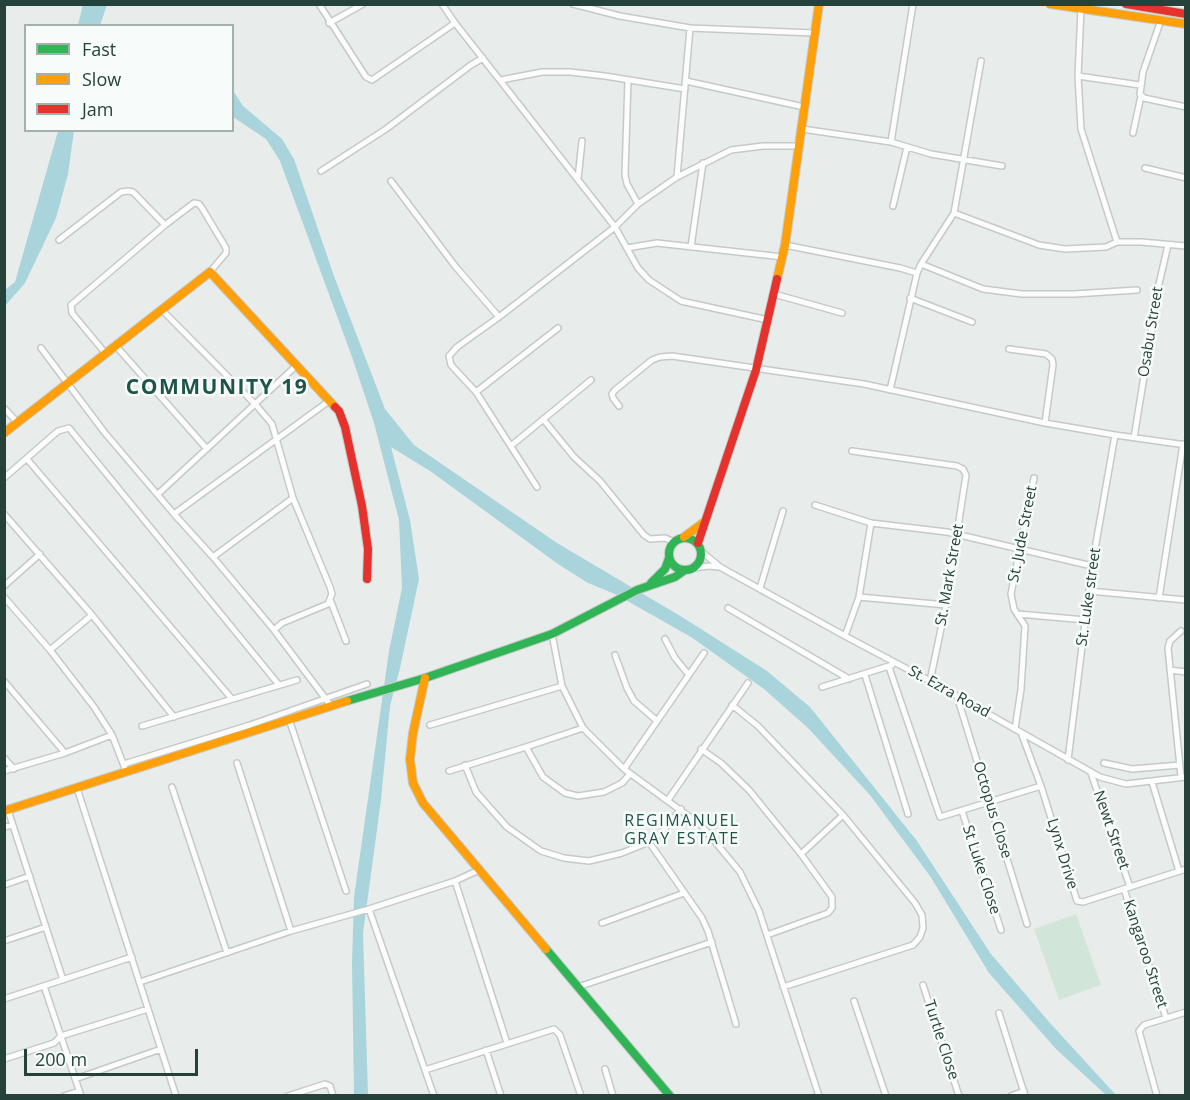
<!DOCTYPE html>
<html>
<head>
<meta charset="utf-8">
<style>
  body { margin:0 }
  #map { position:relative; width:1190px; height:1100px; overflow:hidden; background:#e8edeb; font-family:"Open Sans",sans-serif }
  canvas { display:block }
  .frame { position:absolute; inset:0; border:6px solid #24423a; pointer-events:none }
  .legend { position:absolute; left:24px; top:24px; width:210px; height:108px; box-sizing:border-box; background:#f7fbf9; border:2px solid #a3b1ad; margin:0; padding:8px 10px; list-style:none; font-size:18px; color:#24423a }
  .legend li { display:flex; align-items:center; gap:12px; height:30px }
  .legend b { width:30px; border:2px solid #a3b1ad }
  .scale { position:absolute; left:24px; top:1049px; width:174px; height:27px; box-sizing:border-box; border:3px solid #24423a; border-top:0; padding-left:8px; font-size:18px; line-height:21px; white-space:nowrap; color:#24423a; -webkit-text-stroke:4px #f7fbf9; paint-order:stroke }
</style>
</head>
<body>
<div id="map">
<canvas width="1190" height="1100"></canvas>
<div class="frame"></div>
<ul class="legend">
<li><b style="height:8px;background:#30b455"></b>Fast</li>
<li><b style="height:8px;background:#ff9f0a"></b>Slow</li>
<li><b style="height:8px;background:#e5322d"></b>Jam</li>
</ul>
<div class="scale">200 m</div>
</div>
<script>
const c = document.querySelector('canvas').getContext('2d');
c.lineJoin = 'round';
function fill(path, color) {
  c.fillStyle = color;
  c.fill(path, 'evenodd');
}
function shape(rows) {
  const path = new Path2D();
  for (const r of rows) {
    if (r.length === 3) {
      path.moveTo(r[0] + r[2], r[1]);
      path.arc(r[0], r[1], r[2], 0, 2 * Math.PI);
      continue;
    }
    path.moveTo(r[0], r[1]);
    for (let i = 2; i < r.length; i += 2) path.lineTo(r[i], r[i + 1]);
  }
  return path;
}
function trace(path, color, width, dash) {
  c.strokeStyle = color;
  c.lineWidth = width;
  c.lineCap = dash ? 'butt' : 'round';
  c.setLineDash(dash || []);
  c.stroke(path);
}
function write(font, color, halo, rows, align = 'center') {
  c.font = font + ' "Open Sans",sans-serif';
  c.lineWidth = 5;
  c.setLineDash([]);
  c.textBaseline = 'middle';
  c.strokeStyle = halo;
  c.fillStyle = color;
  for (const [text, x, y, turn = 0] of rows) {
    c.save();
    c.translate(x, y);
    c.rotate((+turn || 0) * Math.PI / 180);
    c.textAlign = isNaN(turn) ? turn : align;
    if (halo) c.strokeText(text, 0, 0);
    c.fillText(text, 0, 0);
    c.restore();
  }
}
fill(shape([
  [1076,914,1101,985,1059,1000,1034,929]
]), '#d1e6d8');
fill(shape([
  [83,4,107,5,100,25,78,25],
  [232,89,243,106,282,139,294,159,334,276,385,409,414,445,557,543,682,617,767,671,810,707,917,841,991,954,1050,1023,1116,1095,1106,1095,1056,1049,989,973,930,876,870,795,808,728,764,689,691,637,615,594,588,583,558,564,430,471,391,447,410,520,419,579,400,668,390,706,381,800,363,933,368,1095,354,1095,352,962,354,897,389,651,402,588,399,520,374,423,352,357,280,161,266,139,233,117],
  [58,131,74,131,68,174,56,218,25,283,5,306,5,290,15,282]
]), '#a9d4db');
const street = shape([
  [319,4,366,77,372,80,455,23],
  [442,4,455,23,615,227,638,268,649,280,681,301,768,320],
  [573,4,620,16,690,28,814,33],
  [1081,9,1078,76,1081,129,1117,242],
  [1161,20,1143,72,1140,94,1144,98,1186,107],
  [329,23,363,4],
  [1078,76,1140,85],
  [501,80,542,72,570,72,605,76,685,89],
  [628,80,625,175,627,184,638,204],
  [686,81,804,107],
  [802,129,891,142,931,154,1002,166],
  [1133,133,1141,96],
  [891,142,913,4],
  [1145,168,1186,178],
  [321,171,386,129,471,65,483,58],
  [677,177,690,28],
  [578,179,582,141],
  [391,181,455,266,499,317],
  [893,206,907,147],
  [954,213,1039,245,1065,249,1106,247,1117,242,1141,242,1186,246],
  [59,240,121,192,128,191,133,192,165,225],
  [785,245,900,268,917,273],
  [691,247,703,163],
  [627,248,657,243,783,257],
  [921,264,983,289,1022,294,1074,294,1137,290],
  [774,294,842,313],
  [910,298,972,322],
  [161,309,256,405,272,424,293,498,330,587,332,594,328,604,282,623,274,630],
  [116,346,207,449],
  [41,348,105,433,174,514,213,557,274,630,331,706],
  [1009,349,1046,354,1052,359,1053,365,1045,423],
  [106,354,72,313,71,305,165,225,194,203,199,204,202,208,226,248,226,253,210,272],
  [890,390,917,273,921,264,954,213,981,61],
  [476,392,558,328],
  [619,406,613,398,612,394,615,390,652,360,660,357,672,356,864,384,1045,423,1115,435,1186,445],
  [4,408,17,422],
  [543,419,574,457,600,481,644,535,650,539,665,538,674,542],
  [1134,438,1159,284,1168,245],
  [512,445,591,380],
  [852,451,957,466,963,469,966,475,946,605,930,681],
  [27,459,232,699],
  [4,478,58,431,69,428,279,685],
  [537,487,476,392,451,365,449,356,457,347,499,317,615,227,638,204,677,177,731,150,763,146,800,146],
  [158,494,297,365],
  [815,505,871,523,947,532,1092,566],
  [4,514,92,615,174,717],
  [174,514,329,401],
  [701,551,720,567,845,636,930,681,1100,777,1126,784,1186,777],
  [213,557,293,498],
  [693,568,709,566,718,567],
  [4,586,40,554],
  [760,588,783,511],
  [1089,591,1186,600],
  [4,597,50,650,94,707,112,735,126,771],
  [859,597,946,605],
  [1159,598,1183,444],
  [331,602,346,641],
  [728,608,849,679],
  [1018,614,1086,620],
  [552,634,562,686,583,728,624,769,702,826,740,872,759,911,819,1096],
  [845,636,859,597,871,523],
  [665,639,675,658,689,675],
  [50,650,92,615],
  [615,655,627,688,634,701,656,720],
  [889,667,940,817,1041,786],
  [1170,670,1186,672],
  [865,675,908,814],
  [4,681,65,753],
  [822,687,892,665],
  [957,696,1027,924],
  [732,705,758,726,843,815,915,903,922,915,923,928,920,937,913,945,783,987],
  [289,719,346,891],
  [430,725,562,686],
  [142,726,297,680],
  [1015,729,1021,689,1025,626,1014,609,1011,594,1034,478],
  [1022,735,1041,786,1077,901,1083,902,1186,869],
  [526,747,543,777,565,793,578,796,604,792,622,783,630,774],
  [701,749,721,763,749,790,801,854,832,897,832,908,828,913,767,935],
  [4,758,14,769],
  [1068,760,1092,566,1115,435],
  [237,763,291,931],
  [1104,763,1132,769,1180,765],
  [124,764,250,725,367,684],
  [465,765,476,792,507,827,541,851,564,858,589,861,622,853,649,842,660,834,681,809],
  [624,769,704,653],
  [4,771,65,753,112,735],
  [449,771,526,747,583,728],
  [1091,773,1130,887],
  [1181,777,1168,648,1170,641,1181,631],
  [1152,782,1179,871],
  [172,787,227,953],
  [77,788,176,1096],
  [668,800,748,683],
  [8,810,63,980],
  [962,811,1001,930],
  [4,827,13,825],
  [649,842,702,918,708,931,736,1024],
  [801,854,843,815],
  [455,881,507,1043],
  [4,885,30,876],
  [1124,889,1166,1018],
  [369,909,434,1096],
  [602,923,684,893],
  [4,941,46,927],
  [140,982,291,931,369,909,455,881,479,870],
  [923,985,959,1096],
  [44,986,81,1096],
  [578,987,712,942],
  [4,999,132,957],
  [854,1001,886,1096],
  [999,1013,1025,1096],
  [486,1050,501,1096],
  [4,1059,54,1043,61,1036,148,1009],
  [605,1069,613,1096],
  [425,1070,554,1029,560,1035,581,1096],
  [75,1079,161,1049],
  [64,1096,79,1091],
  [288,1096,325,1084,330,1086,333,1096],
  [1011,1096,1024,1091],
  [1157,1096,1139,1031,1144,1025,1186,1012]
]);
const fast = shape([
  [685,554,16],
  [651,583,665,569,669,558],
  [347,701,425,678,552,634,637,590,675,577,685,570],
  [546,949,670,1096]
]);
const slow = shape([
  [1050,4,1186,24],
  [777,279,785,245,819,4],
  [4,433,210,272,335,407],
  [684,537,703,523],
  [425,678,413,733,410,759,413,783,423,803,546,949],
  [4,811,347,701]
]);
const jam = shape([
  [1126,4,1186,14],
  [335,407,339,411,345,427,362,506,368,549,367,579],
  [698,543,756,370,777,279]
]);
trace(street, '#c5cac8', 8);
trace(fast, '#c3cbc8', 10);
trace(slow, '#c3cbc8', 10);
trace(jam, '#c3cbc8', 10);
trace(street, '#fcfcfc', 5);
trace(fast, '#30b455', 8);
trace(slow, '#ff9f0a', 8);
trace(jam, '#e5322d', 8);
write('15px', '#24423a', '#f7fbf9', [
  ["Osabu Street",1151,332,-81],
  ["St. Jude Street",1023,534,-79],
  ["St. Mark Street",950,575,-80],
  ["St. Luke street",1089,597,-82],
  ["St. Ezra Road",949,692,29],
  ["Octopus Close",992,810,73],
  ["Newt Street",1111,830,71],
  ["Lynx Drive",1062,854,73],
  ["St Luke Close",981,870,72],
  ["Kangaroo Street",1145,954,72],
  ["Turtle Close",941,1040,72]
]);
c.letterSpacing = '1.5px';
write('16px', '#1f5548', '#f7fbf9', [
  ["REGIMANUEL",682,821],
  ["GRAY ESTATE",682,839]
]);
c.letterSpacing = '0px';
c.letterSpacing = '1.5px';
write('bold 21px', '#1f5548', '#f7fbf9', [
  ["COMMUNITY 19",217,388]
]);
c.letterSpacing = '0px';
</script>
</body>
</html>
